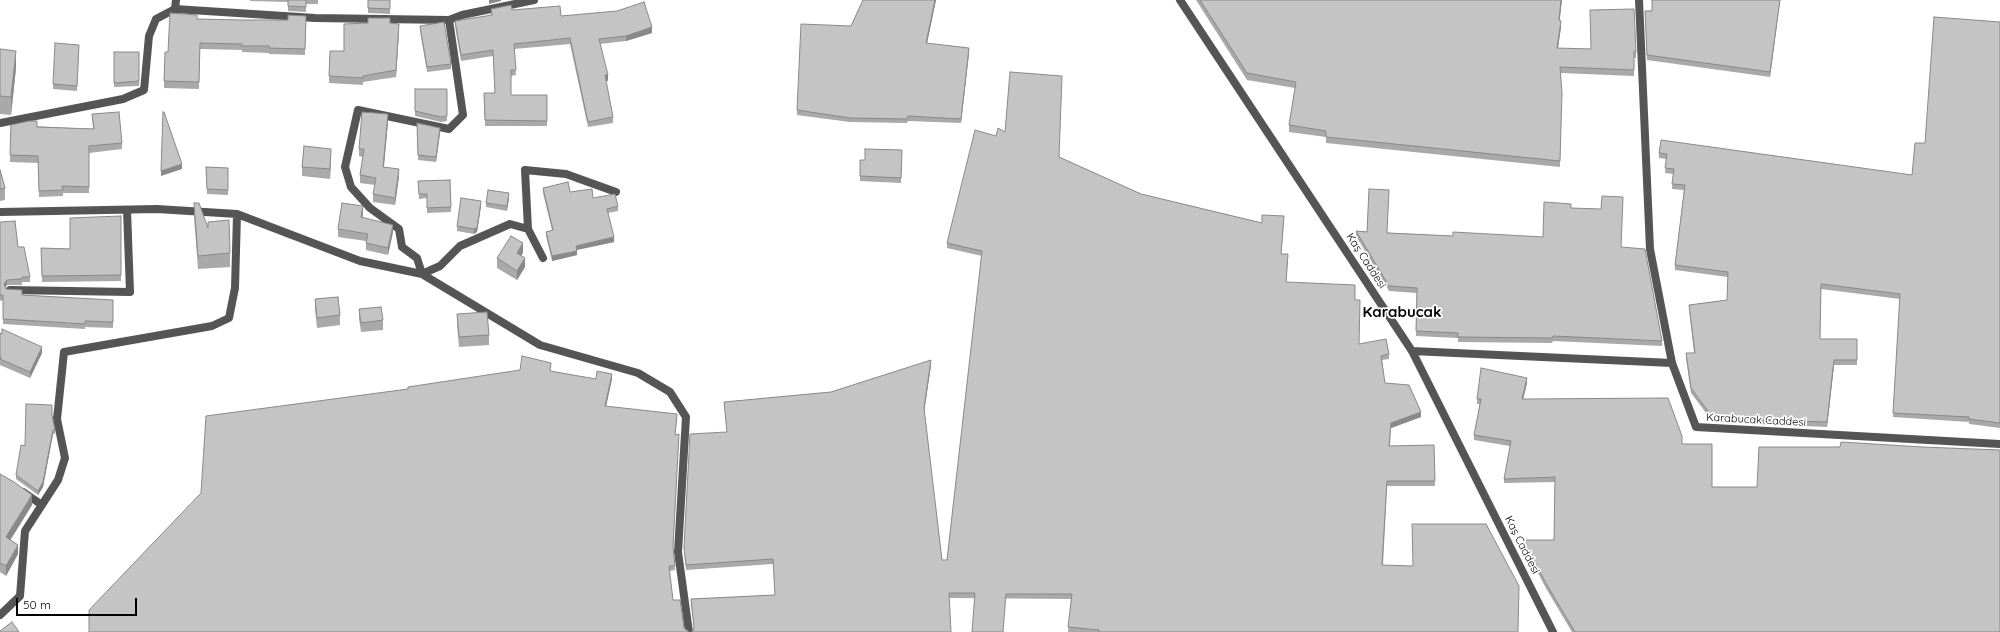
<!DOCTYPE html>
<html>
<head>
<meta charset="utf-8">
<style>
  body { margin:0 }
  #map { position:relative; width:2000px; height:632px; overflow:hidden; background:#fff; font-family:Quicksand,sans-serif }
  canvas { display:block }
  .scale { position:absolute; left:16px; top:598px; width:121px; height:18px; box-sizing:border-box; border:2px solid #000; border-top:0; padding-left:5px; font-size:12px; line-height:14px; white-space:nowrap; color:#000; -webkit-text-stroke:3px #fff; paint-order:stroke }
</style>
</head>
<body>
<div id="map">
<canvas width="2000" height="632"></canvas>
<div class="scale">50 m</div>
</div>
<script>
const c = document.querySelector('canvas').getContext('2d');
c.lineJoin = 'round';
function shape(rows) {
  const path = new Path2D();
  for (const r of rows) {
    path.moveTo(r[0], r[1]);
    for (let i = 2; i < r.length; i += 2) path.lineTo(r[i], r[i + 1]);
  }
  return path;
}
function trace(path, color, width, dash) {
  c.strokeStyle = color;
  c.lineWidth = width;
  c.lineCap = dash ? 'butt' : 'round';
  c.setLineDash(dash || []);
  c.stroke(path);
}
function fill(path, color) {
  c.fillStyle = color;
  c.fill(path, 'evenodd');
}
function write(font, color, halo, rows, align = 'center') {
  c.font = font + ' Quicksand,sans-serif';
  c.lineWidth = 3.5;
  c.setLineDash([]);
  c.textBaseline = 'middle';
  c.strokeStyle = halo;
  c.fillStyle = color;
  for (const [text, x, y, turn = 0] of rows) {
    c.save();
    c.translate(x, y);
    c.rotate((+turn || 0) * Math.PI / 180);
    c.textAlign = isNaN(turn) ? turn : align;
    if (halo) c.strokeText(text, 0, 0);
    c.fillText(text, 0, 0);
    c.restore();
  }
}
trace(shape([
  [175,9,176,0]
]), '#555', 8);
trace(shape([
  [1639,0,1650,249,1672,363],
  [449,20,463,115,449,129,358,110,345,167,351,187,370,208,399,229,402,247,417,258,422,274,440,266,460,246,510,224,528,229,543,258],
  [0,123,123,99,144,90,149,36,156,19,175,9,315,18,449,20,462,15,534,0],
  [0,212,157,209,237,214,360,261,422,274,540,345,638,373,670,392,686,417,678,552,689,632],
  [528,229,525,170,566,174,616,192],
  [10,290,130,292,127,210],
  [23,492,42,505],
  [0,615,20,596,25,531,58,480,65,458,57,419,64,352,212,326,229,318,235,288,237,214]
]), '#555', 8);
trace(shape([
  [1180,0,1412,351,1553,632],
  [1412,351,1672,363,1696,427,2000,444]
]), '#555', 8);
fill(shape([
  [250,0,318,0,318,4,306,4,306,12,288,11,288,2,250,1],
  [368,0,390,0,390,14,368,13],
  [863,0,936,0,927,43,969,53,961,123,908,121,907,123,850,122,797,115,797,110,851,26],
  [1196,0,1562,0,1559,20,1561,27,1558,48,1636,52,1636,58,1634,58,1634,76,1561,73,1560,167,1326,143,1326,137,1289,132,1289,125,1295,88,1247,80],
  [1780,0,1770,77,1647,60,1645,11],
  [491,9,512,10,561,16,652,33,626,41,600,44,608,81,606,81,613,117,613,123,588,127,570,44,514,49,516,75,511,76,511,95,547,95,547,126,485,126,484,93,495,93,493,56,461,61,455,26,455,21,491,15],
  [306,16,305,55,269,54,269,53,242,52,242,50,200,49,199,89,164,88,164,81,168,52,197,19,242,20,288,20],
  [2000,22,2000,428,1969,424,1969,422,1893,417,1900,299,1821,289,1820,339,1857,339,1857,365,1834,365,1827,427,1713,422,1691,393,1686,358,1686,353,1694,353,1689,309,1689,305,1727,300,1728,277,1675,270,1675,265,1684,190,1672,189,1673,174,1665,173,1666,159,1659,158,1659,153,1912,175,1925,143],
  [390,23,399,30,396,77,363,82,363,85,329,83,329,76,344,51],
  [420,26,451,64,451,69,427,72,420,31],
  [0,49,16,68,11,115,0,114],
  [79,50,77,91,53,89,53,84],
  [114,52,139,52,139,86,114,87],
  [415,89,447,89,447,121,441,122,415,116],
  [92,114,122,143,122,149,89,153,89,193,63,193,63,196,39,197,38,163,10,162,11,125,93,129],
  [388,122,384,167,399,176,395,205,373,202,373,194,375,185,360,183,360,175,363,157,359,156,359,149],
  [417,123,440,133,436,162,418,160],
  [902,150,901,183,860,181,860,160,865,160],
  [1059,157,1141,194,1262,223,1284,221,1281,254,1288,259,1286,282,1355,300,1359,344,1389,354,1389,359,1382,360,1385,383,1421,417,1391,428,1390,446,1434,445,1435,486,1387,486,1383,565,1518,632,1068,632,1071,599,949,598,693,631,694,628,691,604,691,599,775,595,773,564,686,570,684,552,684,547,727,432,724,402,831,392,931,365,924,411,942,560,947,560,982,256,947,248,947,243],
  [331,158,330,179,302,176,302,167],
  [206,167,228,168,228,195,207,194],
  [0,170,5,188,5,200,0,201],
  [450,180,451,212,427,213,427,198,419,199,418,181],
  [543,188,570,192,593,198,618,206,618,211,608,213,614,242,577,250,577,255,552,261,546,236,546,232,552,230,543,193],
  [509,198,507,211,486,207,486,203],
  [194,203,208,227,230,253,230,267,198,269,194,217],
  [481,206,477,232,474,234,457,231,457,226],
  [1571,208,1621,247,1662,341,1662,346,1553,341,1552,343,1458,342,1458,338,1416,336,1417,293,1389,291,1356,236,1356,231,1453,236,1543,237],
  [363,214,362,217,393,232,388,255,366,250,366,241,338,237,338,229],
  [121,216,121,281,42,282,41,248,70,249],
  [0,222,18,247,30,277,30,282,22,282,22,285,7,285,5,287,6,289,22,295,113,300,113,328,85,327,85,329,3,324,3,300,0,301],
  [523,253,521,255,525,267,517,280,497,268,497,258],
  [315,299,340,315,340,325,317,328,315,309],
  [359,309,383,320,383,330,361,332,359,319],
  [457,314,489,335,489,345,459,347,457,324],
  [0,333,42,353,30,378,0,365],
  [550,371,596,379,612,379,606,406,677,419,675,435,673,548,675,570,670,571],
  [1527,383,1523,399,1682,444,1712,487,2000,632,1572,632,1547,590,1523,545,1523,540,1554,540,1555,482,1504,483,1504,479,1510,446,1474,440,1474,435,1480,404,1477,404,1477,399],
  [52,410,52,416,55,430,55,434,53,434,43,487,38,495,16,479,16,475,25,446],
  [0,474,32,505,10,540,18,554,6,576,0,572]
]), '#a9a9a9');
fill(shape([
  [489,0,501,0,501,1,489,4],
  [935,0,936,0,926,48,926,43],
  [1561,0,1562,0,1559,26,1559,20],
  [1780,0,1770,77,1770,72],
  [1561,21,1561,27,1557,54,1557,48],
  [399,24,399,30,396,77,396,70],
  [652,27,652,33,626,41,626,36],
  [969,48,969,53,961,123,961,119],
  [16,51,16,68,11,115,11,97],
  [605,75,608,75,608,81,605,81],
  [388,114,388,122,383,174,383,167],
  [440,128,440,133,436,162,436,157],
  [331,149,331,158,330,179,330,169],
  [182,164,182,169,161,176,161,171],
  [399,169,399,176,395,205,395,198],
  [509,193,509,198,507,211,507,206],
  [481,201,481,206,477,232,474,234,474,229],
  [363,206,363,214,361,224,361,217],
  [393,225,393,232,388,255,388,248],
  [614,237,614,242,576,250,576,246],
  [523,243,523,253,517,262,517,253],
  [577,251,577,255,552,261,552,256],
  [525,258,525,267,517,280,517,271],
  [7,280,7,285,4,290,4,284],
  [42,347,42,353,30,378,30,372],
  [931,360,931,365,924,413,924,408],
  [1834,360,1834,365,1827,427,1827,422],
  [612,374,612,379,605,411,605,406],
  [1527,378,1527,383,1522,404,1522,399],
  [1421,412,1421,417,1391,428,1391,423],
  [53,430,53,434,43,487,38,495,38,491],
  [32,495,32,505,6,547,6,537],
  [18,545,18,554,6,576,6,566]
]), '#898989');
const building = shape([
  [288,0,306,0,306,7,288,6,288,0],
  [368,0,390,0,390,9,368,8,368,0],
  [863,0,935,0,926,43,969,48,961,119,908,116,907,119,850,118,797,110,801,24,851,26,863,0],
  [1200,0,1561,0,1559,20,1561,21,1557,48,1591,49,1590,10,1634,9,1636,52,1634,51,1634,70,1560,67,1562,93,1560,161,1326,137,1326,131,1289,125,1296,82,1247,73,1200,0],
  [1652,0,1780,0,1770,72,1647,55,1645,11,1652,11,1652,0],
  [644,2,652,27,626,36,599,39,608,75,605,75,613,117,588,122,570,38,514,44,516,70,511,70,511,95,547,95,547,121,485,120,484,93,495,93,493,50,461,55,455,21,492,15,491,9,511,5,512,10,560,6,561,16,617,11,644,2],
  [170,13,197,15,197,19,242,20,288,20,288,15,306,16,305,49,269,48,269,46,242,46,242,44,200,43,199,82,164,81,165,52,168,52,170,13],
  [1934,17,2000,22,2000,423,1969,419,1969,417,1893,413,1900,294,1821,284,1820,339,1857,339,1857,360,1834,360,1827,422,1713,418,1691,388,1686,353,1695,353,1689,305,1727,300,1728,272,1675,265,1685,185,1672,184,1674,169,1665,168,1667,154,1659,153,1661,140,1912,175,1915,143,1925,143,1934,17],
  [368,18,390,18,390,23,399,24,396,70,363,76,363,78,329,76,330,51,344,51,344,24,368,23,368,18],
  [444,22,451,64,427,67,420,26,444,22],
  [55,43,79,45,77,86,53,84,55,43],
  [0,49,16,51,11,97,0,96,0,49],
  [114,52,139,52,139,81,114,83,114,52],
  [1010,72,1062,76,1059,157,1141,194,1262,223,1262,215,1284,216,1281,254,1288,254,1286,282,1355,285,1355,300,1360,300,1359,344,1386,339,1389,354,1381,356,1385,383,1409,385,1421,412,1391,423,1389,446,1434,445,1435,481,1387,481,1382,565,1413,566,1412,524,1486,524,1519,586,1518,632,1099,632,1099,630,1068,627,1072,594,1006,594,1003,632,972,632,975,593,949,593,951,632,691,632,693,631,694,627,691,599,775,595,773,559,686,565,684,547,690,434,727,432,724,402,831,392,931,360,924,408,942,560,947,560,982,251,947,243,975,130,996,136,998,128,1005,132,1010,72],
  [415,89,447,89,447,116,441,117,415,111,415,89],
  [119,112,122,143,89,146,89,187,62,186,63,190,39,191,38,156,10,155,11,125,29,121,37,121,37,127,94,129,92,114,119,112],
  [163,112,164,112,182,164,161,171,163,112],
  [362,112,388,114,383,167,399,169,395,198,373,194,376,178,360,175,364,149,359,149,362,112],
  [417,123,440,128,436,157,418,155,417,123],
  [304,146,331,149,330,169,302,167,304,146],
  [865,149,902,150,901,178,860,176,860,160,865,160,865,149],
  [206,167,228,168,228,190,207,189,206,167],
  [0,170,5,188,0,189,0,170],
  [450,180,451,207,427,208,427,194,419,194,418,181,450,180],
  [568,182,570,192,592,189,593,198,615,194,618,206,607,209,614,237,576,246,577,251,552,256,546,232,553,230,543,188,568,182],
  [1369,189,1389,190,1387,233,1453,236,1453,232,1543,237,1544,202,1571,204,1571,208,1601,209,1602,196,1623,197,1621,247,1645,249,1662,341,1553,336,1552,338,1458,337,1458,333,1416,331,1417,288,1389,286,1356,231,1367,232,1369,189],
  [488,190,509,193,507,206,486,203,488,190],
  [461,198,481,201,477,228,474,229,457,226,461,198],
  [194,203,199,203,208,228,208,222,229,220,230,253,198,256,194,203],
  [342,203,363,206,361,217,393,225,388,248,366,243,368,234,338,229,342,203],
  [121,216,121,275,42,276,41,248,70,249,70,218,121,216],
  [15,221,18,247,24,247,30,277,22,277,22,279,7,280,4,284,6,289,22,290,22,295,113,300,113,322,85,321,85,324,3,319,3,295,0,295,0,222,15,221],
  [511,236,523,243,517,253,525,258,517,271,497,258,511,236],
  [338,297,340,315,317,318,315,299,338,297],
  [381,307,383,320,361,323,359,309,381,307],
  [487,312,489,335,459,337,457,314,487,312],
  [2,329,42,347,30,372,0,359,1,357,0,356,0,333,2,334,2,329],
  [522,356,551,363,550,371,596,379,597,371,612,374,605,406,677,414,675,435,679,434,673,547,675,566,669,566,673,600,680,600,684,628,689,632,89,632,89,610,201,493,206,416,408,389,408,387,520,370,522,356],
  [1481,368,1527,378,1522,399,1668,398,1682,436,1682,444,1712,444,1712,487,1757,487,1759,447,1840,447,1841,442,1922,447,2000,450,2000,632,1575,632,1547,585,1523,540,1554,540,1555,477,1504,479,1511,441,1474,435,1481,399,1477,399,1481,368],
  [26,404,52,405,52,415,55,430,53,430,43,482,38,491,16,475,21,445,25,446,26,404],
  [0,474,14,482,32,495,6,537,18,545,6,566,0,563,0,474],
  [12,622,19,632,0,632,0,631,12,622]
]);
fill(building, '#c4c4c4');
trace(building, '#898989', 1);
write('11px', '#000', '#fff', [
  ["Kaş Caddesi",1366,261,57],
  ["Karabucak Caddesi",1756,420,3],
  ["Kaş Caddesi",1522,545,63]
]);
write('bold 15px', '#000', '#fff', [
  ["Karabucak",1402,312]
]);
</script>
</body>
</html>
